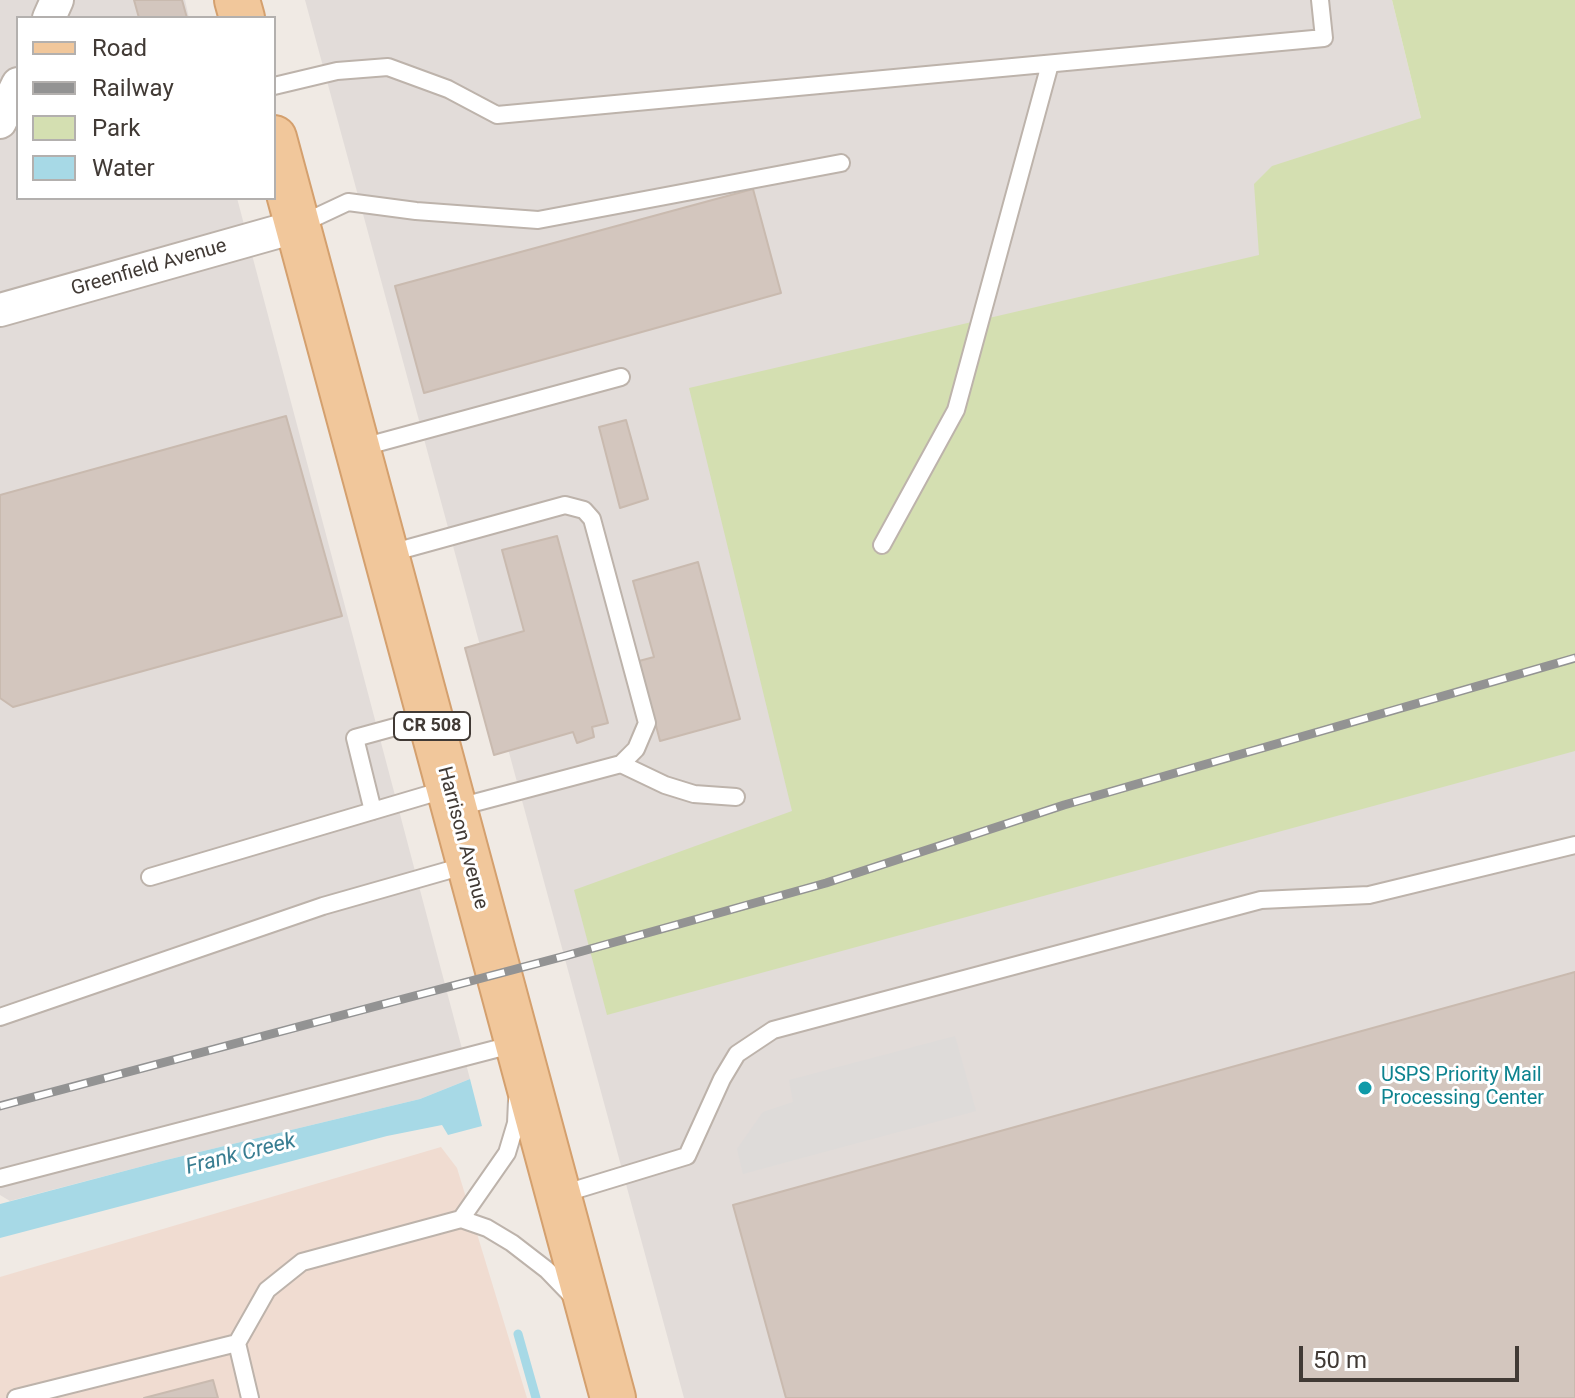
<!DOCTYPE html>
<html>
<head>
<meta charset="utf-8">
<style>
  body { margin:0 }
  #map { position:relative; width:1575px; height:1398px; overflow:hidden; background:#f0eae4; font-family:Roboto,sans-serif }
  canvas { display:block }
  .legend { position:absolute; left:16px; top:16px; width:260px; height:184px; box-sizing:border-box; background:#fff; border:2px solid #b3b0ae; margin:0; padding:10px 14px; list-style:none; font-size:24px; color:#413a35 }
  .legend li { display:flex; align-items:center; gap:16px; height:40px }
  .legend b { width:40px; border:2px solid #b3b0ae }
  .scale { position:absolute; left:1299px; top:1346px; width:220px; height:36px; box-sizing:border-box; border:4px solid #413a35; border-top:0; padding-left:10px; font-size:24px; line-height:28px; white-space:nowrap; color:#413a35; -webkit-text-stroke:6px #fff; paint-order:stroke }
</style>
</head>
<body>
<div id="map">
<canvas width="1575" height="1398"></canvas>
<ul class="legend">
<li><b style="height:10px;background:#f1c79b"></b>Road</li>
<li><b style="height:10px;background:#939393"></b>Railway</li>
<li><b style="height:22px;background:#d4dfb1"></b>Park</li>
<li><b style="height:22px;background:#a7d9e6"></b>Water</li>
</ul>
<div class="scale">50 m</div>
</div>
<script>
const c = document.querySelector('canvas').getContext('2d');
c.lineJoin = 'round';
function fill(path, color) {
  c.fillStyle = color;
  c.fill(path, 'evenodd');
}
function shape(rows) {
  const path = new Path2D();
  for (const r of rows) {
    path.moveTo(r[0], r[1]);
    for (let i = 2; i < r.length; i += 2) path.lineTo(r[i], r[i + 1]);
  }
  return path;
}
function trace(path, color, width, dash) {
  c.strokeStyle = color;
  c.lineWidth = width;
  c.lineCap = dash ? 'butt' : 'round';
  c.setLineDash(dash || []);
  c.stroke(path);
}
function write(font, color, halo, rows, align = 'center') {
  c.font = font + ' Roboto,sans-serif';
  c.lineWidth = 6;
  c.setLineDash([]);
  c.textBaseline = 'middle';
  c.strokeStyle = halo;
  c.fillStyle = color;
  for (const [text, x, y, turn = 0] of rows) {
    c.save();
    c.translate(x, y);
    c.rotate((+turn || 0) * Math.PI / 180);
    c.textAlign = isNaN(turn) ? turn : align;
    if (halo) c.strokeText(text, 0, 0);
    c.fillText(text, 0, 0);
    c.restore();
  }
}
fill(shape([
  [441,1147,457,1168,527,1398,0,1398,0,1277]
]), '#f0dcd1');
fill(shape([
  [0,0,185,0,189,18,18,18,18,198,237,198,470,1079,420,1099,166,1160,10,1201,0,1195],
  [305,0,1392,0,1421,118,1575,685,1575,1398,684,1398]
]), '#e2dcd9');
fill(shape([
  [1392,0,1575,0,1575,751,607,1015,574,890,792,811,689,388,1259,255,1254,184,1272,166,1421,118]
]), '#d4dfb1');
fill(shape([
  [955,1036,976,1111,743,1174,737,1149,763,1112,793,1102,789,1080]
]), '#dedbd9');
fill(shape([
  [470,1079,482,1126,448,1135,442,1125,387,1136,0,1238,0,1204,166,1160,420,1099]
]), '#a7d9e6');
trace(shape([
  [518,1334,536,1398]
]), '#a7d9e6', 9);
const building = shape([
  [134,0,182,0,187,18,139,18,134,0],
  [753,189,781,293,424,393,395,286,753,189],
  [286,416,342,616,13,707,0,698,0,495,286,416],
  [626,420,648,499,620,508,599,427,626,420],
  [557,536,608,723,592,727,594,737,577,743,573,732,494,755,465,648,524,631,502,550,557,536],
  [698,562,740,719,660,741,639,661,654,657,633,581,698,562],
  [1575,972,1575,1398,786,1398,733,1205,1575,972],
  [213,1380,218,1398,144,1398,213,1380]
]);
fill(building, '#d3c6be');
trace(building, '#c9baaf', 2);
const service = shape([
  [274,86,337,71,388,67,448,89,497,115,1324,38,1320,0],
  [299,225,348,202,416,211,538,220,841,163],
  [359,448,621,377],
  [882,545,956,410,1050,64],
  [387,554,565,505,584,510,592,519,647,723,636,749,621,764,455,808],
  [621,764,665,785,694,794,736,797],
  [373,811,355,738,428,718],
  [150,877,447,789],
  [0,1017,323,906,467,865],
  [0,1178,515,1044],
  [559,1195,687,1156,722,1079,737,1054,773,1030,1261,900,1369,895,1575,845],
  [461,1219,507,1153,516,1123,517,1101],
  [16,1398,237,1343],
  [250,1398,237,1343,267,1290,302,1262,461,1219,487,1228,512,1243,547,1270,574,1298]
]);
const minor = shape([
  [49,18,57,0],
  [0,122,18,84],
  [0,310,298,226]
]);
const primary = shape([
  [237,0,242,18],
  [274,138,613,1398]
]);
trace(service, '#bdb3ab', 20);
trace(minor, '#bdb3ab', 36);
trace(primary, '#d4a06e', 48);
trace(service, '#fff', 16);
trace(minor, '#fff', 32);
trace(primary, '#f1c79b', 44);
const rail = shape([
  [0,1106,565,956,826,883,1064,805,1575,658]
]);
trace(rail, '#939393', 9);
trace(rail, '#fff', 6, [18]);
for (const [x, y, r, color] of [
  [1365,1088,8,"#0f9aa8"]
]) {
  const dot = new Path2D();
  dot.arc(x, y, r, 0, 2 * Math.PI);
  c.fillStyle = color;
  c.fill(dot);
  trace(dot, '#fff', 3);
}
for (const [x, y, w] of [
  [432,726,76]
]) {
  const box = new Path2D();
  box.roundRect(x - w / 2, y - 14, w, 28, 6);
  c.fillStyle = '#fff';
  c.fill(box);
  trace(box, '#413a35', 2);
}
write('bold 18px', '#413a35', null, [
  ["CR 508",432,726]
]);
write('20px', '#413a35', '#fff', [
  ["Greenfield Avenue",149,268,-16],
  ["Harrison Avenue",462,838,75]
]);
write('20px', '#0d838f', '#fff', [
  ["USPS Priority Mail",1381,1076],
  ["Processing Center",1381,1099]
], 'left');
write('italic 22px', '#387d91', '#fff', [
  ["Frank Creek",241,1155,-14]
]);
</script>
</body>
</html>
